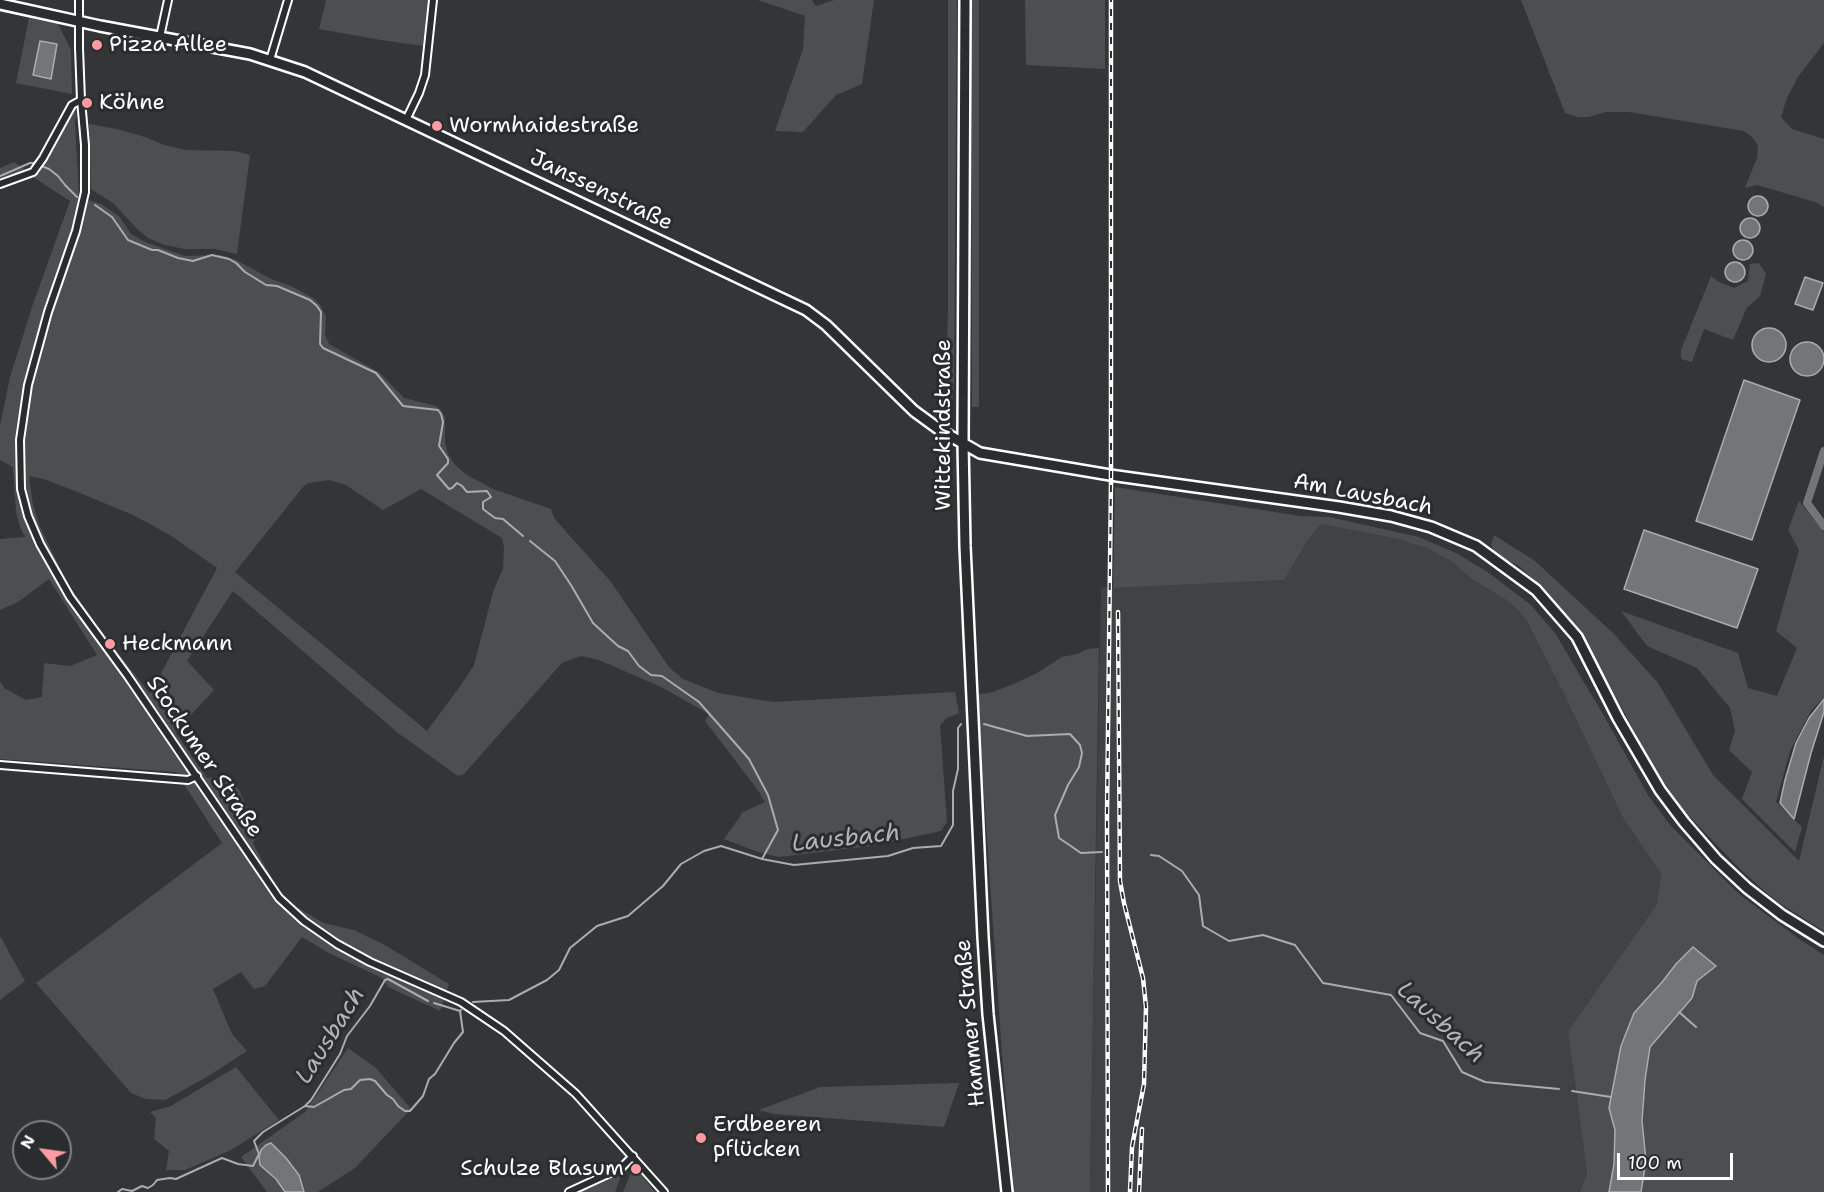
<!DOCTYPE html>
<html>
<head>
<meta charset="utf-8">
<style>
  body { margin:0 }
  #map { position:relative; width:1824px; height:1192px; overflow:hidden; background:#333536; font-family:"Shantell Sans",sans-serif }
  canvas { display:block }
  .north { position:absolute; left:12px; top:1120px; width:60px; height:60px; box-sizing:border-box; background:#2a2d2e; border:2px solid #7f8182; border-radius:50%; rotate:299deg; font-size:16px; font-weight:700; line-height:24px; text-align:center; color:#fff }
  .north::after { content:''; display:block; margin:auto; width:21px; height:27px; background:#ff9aa2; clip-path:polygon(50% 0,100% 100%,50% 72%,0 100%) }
  .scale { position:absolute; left:1617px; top:1153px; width:116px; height:27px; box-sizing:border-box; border:3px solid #fff; border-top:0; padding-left:8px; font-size:18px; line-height:21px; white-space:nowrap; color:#fff; -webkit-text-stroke:4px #2a2d2e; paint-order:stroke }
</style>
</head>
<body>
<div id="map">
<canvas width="1824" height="1192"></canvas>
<div class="north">N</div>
<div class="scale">100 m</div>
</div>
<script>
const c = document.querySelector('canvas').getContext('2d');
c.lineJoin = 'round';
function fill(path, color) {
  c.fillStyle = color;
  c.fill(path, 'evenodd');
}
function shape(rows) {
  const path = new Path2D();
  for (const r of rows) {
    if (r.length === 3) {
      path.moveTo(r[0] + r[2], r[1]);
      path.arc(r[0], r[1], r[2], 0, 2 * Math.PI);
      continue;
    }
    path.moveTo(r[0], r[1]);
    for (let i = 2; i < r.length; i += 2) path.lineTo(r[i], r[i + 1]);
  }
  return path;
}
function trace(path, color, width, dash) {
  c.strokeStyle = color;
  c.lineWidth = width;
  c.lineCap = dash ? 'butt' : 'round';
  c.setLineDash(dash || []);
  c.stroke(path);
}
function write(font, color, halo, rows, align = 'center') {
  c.font = font + ' "Shantell Sans",sans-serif';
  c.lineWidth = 6;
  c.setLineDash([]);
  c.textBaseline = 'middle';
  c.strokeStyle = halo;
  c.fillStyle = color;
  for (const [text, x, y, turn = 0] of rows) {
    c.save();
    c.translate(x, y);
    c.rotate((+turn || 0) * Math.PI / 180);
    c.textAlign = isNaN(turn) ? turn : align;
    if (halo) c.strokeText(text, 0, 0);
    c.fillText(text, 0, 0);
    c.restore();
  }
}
fill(shape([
  [1321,524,1398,539,1427,548,1451,561,1473,580,1505,599,1517,609,1527,621,1564,694,1623,818,1661,874,1657,904,1568,1031,1587,1173,1580,1192,1090,1192,1101,587,1113,588,1284,580,1308,540]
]), '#404243');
fill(shape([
  [326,0,428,0,423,46,381,40,319,29],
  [758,0,812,0,816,6,834,0,874,0,862,84,836,95,803,132,775,131,803,49,805,16],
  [948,0,957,0,954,382,950,422,945,421,948,309],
  [971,0,979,0,979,407,972,407],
  [1025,0,1105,0,1105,69,1026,65],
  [1521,0,1824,0,1824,43,1798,77,1787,98,1781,117,1792,129,1824,139,1824,207,1815,202,1757,185,1745,188,1757,158,1758,145,1752,137,1744,131,1629,112,1605,112,1589,117,1577,117,1565,113],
  [29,18,58,24,71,50,72,94,16,83],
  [77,109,75,122,79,197,101,204,119,216,131,234,145,242,185,256,221,255,236,260,271,279,291,286,313,298,321,306,326,317,325,334,329,344,380,373,404,398,436,406,441,410,445,417,445,442,448,454,455,465,467,475,493,489,551,509,554,518,611,582,669,667,683,679,718,693,773,702,955,692,959,713,947,718,940,725,947,822,941,831,871,846,779,857,758,852,724,839,743,812,765,802,757,789,705,721,709,714,661,687,599,660,581,656,562,663,464,774,458,776,398,733,233,591,187,661,214,690,175,732,207,778,227,775,239,790,259,833,253,843,266,868,280,892,296,907,324,923,354,930,383,944,449,984,440,1011,388,987,382,978,329,953,302,937,265,986,254,989,241,972,213,989,232,1034,247,1051,207,1077,165,1100,146,1099,131,1093,36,983,222,843,176,772,0,759,0,681,4,688,26,700,42,697,44,663,70,666,97,655,49,579,18,602,0,610,0,539,25,537,20,527,16,512,13,467,0,460,0,426,10,377,33,304,70,201,33,177,71,110],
  [29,476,44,479,75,491,133,515,170,535,217,568,150,694,100,630,68,584,40,527,33,505],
  [329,480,346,485,383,510,421,489,502,538,504,548,503,568,493,592,474,665,461,685,427,731,235,572,303,487,308,483],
  [89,124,117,129,145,137,164,145,186,150,235,151,250,155,237,254,215,249,184,249,165,245,148,238,136,228,114,204,91,189],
  [14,162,27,171,0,181,0,168],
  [1759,263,1766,274,1760,296,1746,309,1733,340,1704,329,1692,362,1681,359,1681,350,1711,276,1719,282,1734,288,1748,281,1750,264],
  [1115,487,1300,516,1329,517,1419,537,1458,554,1489,573,1531,605,1555,633,1604,716,1648,795,1670,825,1739,894,1799,939,1824,955,1824,1192,1580,1192,1587,1173,1568,1031,1657,904,1661,874,1623,818,1564,694,1527,621,1517,609,1505,599,1473,580,1451,561,1427,548,1398,539,1321,524,1308,540,1284,580,1113,588],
  [1799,501,1824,532,1824,697,1811,711,1790,751,1776,802,1802,827,1795,852,1742,799,1752,772,1729,750,1735,731,1730,708,1697,668,1647,646,1621,611,1738,653,1748,688,1777,696,1797,648,1776,631,1799,550,1788,530],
  [1494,535,1535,561,1613,633,1658,683,1713,775,1799,861,1824,756,1824,931,1776,901,1741,870,1684,811,1658,775,1581,632,1544,589,1519,566,1496,555,1491,545],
  [1099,648,1090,1192,1014,1192,1002,1054,977,694,990,693,1016,683,1037,673,1062,657,1077,654,1087,649],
  [0,936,25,981,0,1000],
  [348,1048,375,1067,411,1109,355,1168,318,1192,267,1192,241,1157,305,1112],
  [236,1067,279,1120,231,1150,185,1170,166,1170,169,1151,154,1139,156,1118,150,1112,171,1106],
  [959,1083,944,1127,774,1114,759,1110,820,1087],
  [625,1166,615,1192,571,1192],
  [634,1166,655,1192,623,1192]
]), '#4c4f50');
const water = shape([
  [40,41,57,44,51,79,33,75,40,41],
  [1758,206,10],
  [1750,228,10],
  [1743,250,10],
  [1735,272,10],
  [1805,277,1823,283,1813,310,1795,304,1805,277],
  [1769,345,17],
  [1807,359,17],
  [1744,380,1800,400,1752,540,1696,521,1744,380],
  [1644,530,1758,569,1737,628,1624,589,1644,530],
  [1824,699,1824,712,1811,753,1794,819,1780,803,1785,780,1796,743,1809,718,1824,699],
  [1693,947,1716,966,1697,981,1692,998,1650,1047,1645,1080,1642,1121,1646,1161,1641,1192,1609,1192,1614,1164,1615,1130,1609,1108,1621,1046,1634,1013,1663,981,1676,964,1693,947],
  [271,1143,286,1158,299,1175,304,1192,285,1192,276,1179,260,1165,259,1157,261,1150,266,1145,271,1143]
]);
fill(water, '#737576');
trace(water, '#abacad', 1.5);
trace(shape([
  [0,176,30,163,34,163,49,169,58,176,65,185,77,197],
  [95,205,112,217,128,240,152,250,158,250,178,258,193,261,212,255,229,259,236,263,245,272,266,285,277,286,310,300,317,306,321,312,320,344,323,348,376,373,403,406,438,410,441,414,443,422,439,446,448,459,448,463,437,475,449,489,452,488,457,483,462,486,467,492,487,491,491,497,483,502,483,509,495,518,503,519,523,536],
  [530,541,555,561,571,585,593,623,618,646,628,651,639,666,651,675,662,676,699,702,749,759,768,795,778,830,762,859],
  [984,724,1027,736,1070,734,1080,745,1082,753,1079,767,1068,785,1055,815,1059,838,1081,853,1102,852],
  [1151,855,1159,856,1182,871,1199,895,1203,926,1229,941,1263,935,1295,945,1323,983,1391,995,1420,1033,1443,1041,1462,1072,1485,1082,1559,1089],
  [473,1002,509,1000,547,980,559,970,570,948,597,926,628,916,663,886,681,864,704,851,721,846,762,859,794,865,888,856,913,848,941,846,953,825,953,791,958,769,958,728,961,724],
  [434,1003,460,1011,461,1010],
  [1679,1012,1696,1027],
  [1572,1091,1611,1097],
  [305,1106,314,1107,344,1090,351,1089,360,1080,370,1079,375,1081,387,1095,393,1099,398,1106,405,1111,410,1111,423,1096,429,1079,435,1074,454,1043,463,1032,460,1011],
  [118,1192,122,1189,132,1191,142,1186,148,1188,153,1185,157,1180,170,1178,176,1179,222,1158,238,1164,253,1166,259,1154,254,1141,263,1132,305,1106,311,1100,340,1054,347,1036,370,1006,385,980,388,979,428,1001]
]), '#abacad', 2);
trace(shape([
  [1824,451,1807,503,1824,526]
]), '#737576', 8);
const minor = shape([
  [79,0,79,48,81,100,85,145,85,192,76,231,48,312,28,385,20,440,21,489,28,516,40,544,70,597,127,675,279,898,304,921,337,944,370,962,461,1002,504,1031,576,1094,664,1192],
  [160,37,168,0],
  [270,60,288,0],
  [406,120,419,93,425,75,433,0],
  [0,184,33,172,43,158,72,105,81,100],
  [0,765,188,780,197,776],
  [569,1192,621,1168,633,1156]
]);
const secondary = shape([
  [965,0,963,443,965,546,983,937,988,1014,1007,1192],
  [0,4,100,26,250,54,305,72,806,310,826,325,914,411,940,430,980,453,1110,475,1339,507,1391,516,1431,527,1476,546,1536,590,1577,637,1618,718,1660,790,1684,822,1716,859,1747,888,1782,915,1824,941]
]);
trace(minor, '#fff', 10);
trace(secondary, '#fff', 14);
trace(minor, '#2a2d2e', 6);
trace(secondary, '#2a2d2e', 9);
const rail = shape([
  [1118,612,1120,881,1124,903,1143,978,1146,1007,1144,1084,1132,1147,1130,1192],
  [1108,1192,1107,813,1111,482,1111,0],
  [1139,1192,1142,1129]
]);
trace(rail, '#fff', 4.5);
trace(rail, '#2a2d2e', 2, [7]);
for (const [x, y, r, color] of [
  [97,45,6,"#ff9aa2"],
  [87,103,6,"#ff9aa2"],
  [437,126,6,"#ff9aa2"],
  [110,644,6,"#ff9aa2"],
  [701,1138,6,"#ff9aa2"],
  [636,1169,6,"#ff9aa2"]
]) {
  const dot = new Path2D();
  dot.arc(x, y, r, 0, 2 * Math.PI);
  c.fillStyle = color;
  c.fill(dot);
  trace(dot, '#2a2d2e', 2);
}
write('22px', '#fff', '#2a2d2e', [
  ["Pizza Allee",109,45],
  ["Köhne",99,103],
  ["Wormhaidestraße",449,126],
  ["Heckmann",122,644],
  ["Erdbeeren",713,1125],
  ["pflücken",713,1150],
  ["Schulze Blasum",624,1169,"right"]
], 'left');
write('22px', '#fff', '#2a2d2e', [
  ["Janssenstraße",601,191,26],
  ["Wittekindstraße",944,425,-90],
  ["Am Lausbach",1363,495,11],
  ["Stockumer Straße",204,757,56],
  ["Hammer Straße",971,1023,-95]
]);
write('italic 24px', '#b2b3b4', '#2a2d2e', [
  ["Lausbach",846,839,-6],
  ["Lausbach",1440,1023,42],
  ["Lausbach",331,1036,-58]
]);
</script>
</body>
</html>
